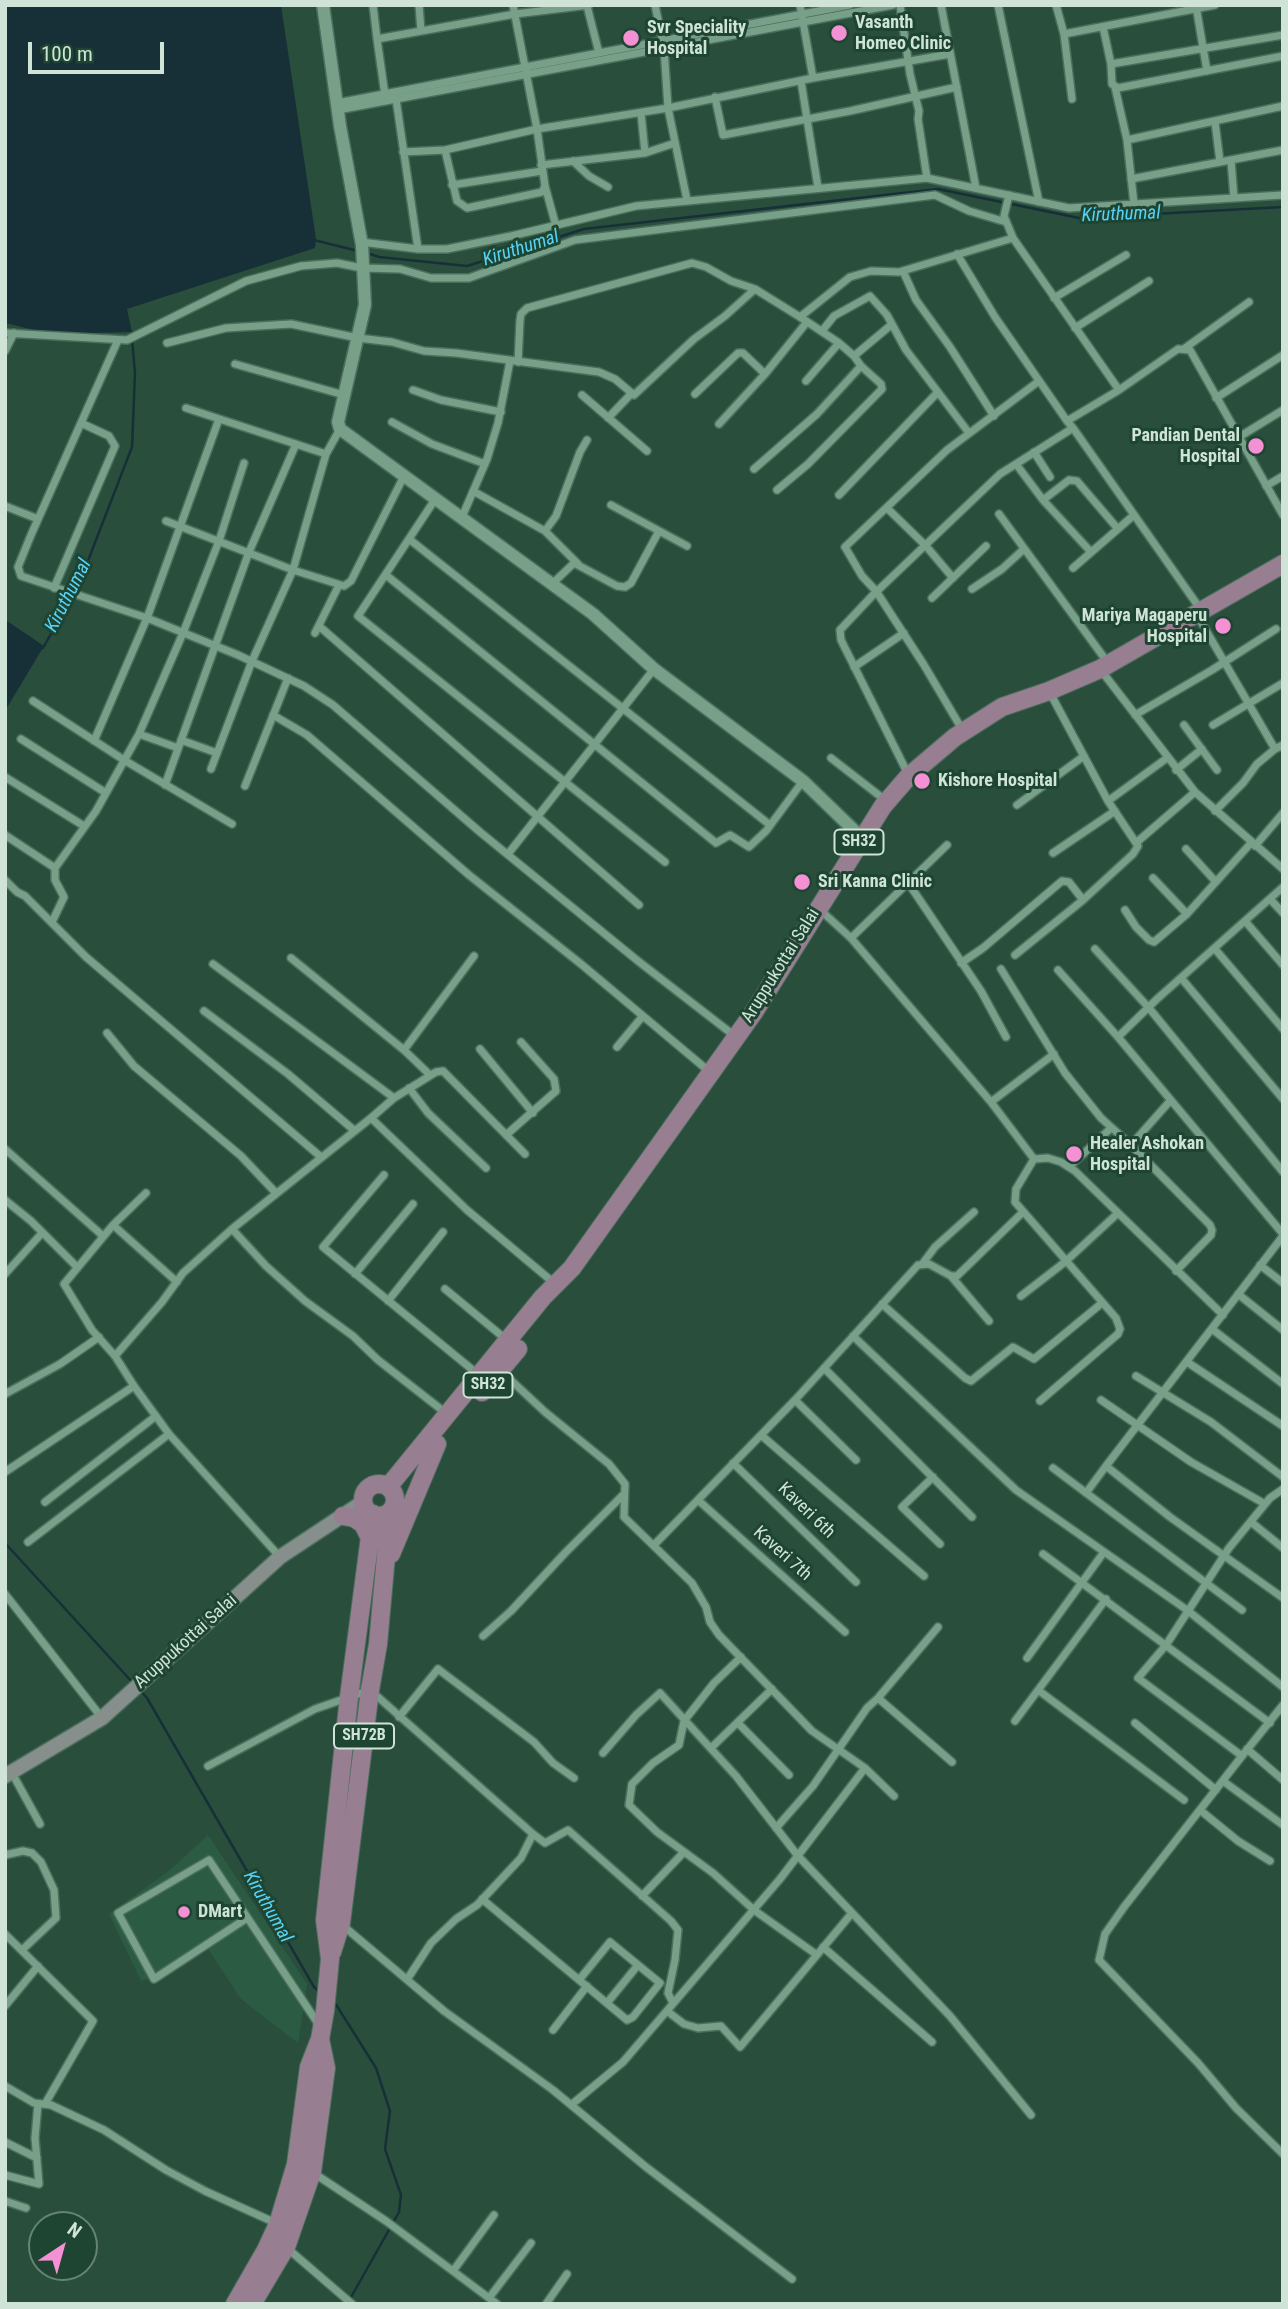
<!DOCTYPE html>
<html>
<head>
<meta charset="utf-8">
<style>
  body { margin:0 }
  #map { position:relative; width:1288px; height:2309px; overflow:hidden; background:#294f3c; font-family:"Roboto Condensed",sans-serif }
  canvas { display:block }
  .frame { position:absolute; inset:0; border:7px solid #cfe4d7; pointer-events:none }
  .north { position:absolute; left:28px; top:2211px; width:70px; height:70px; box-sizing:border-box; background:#1e4432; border:2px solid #658474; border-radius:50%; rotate:36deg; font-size:19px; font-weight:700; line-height:28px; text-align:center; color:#cfe4d7 }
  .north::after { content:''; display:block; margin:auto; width:24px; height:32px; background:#f491d4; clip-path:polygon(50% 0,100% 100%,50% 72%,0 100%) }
  .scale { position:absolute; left:28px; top:42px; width:136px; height:32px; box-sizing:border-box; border:4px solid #cfe4d7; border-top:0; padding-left:9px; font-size:21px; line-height:24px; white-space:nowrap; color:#cfe4d7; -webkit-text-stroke:5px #1e4432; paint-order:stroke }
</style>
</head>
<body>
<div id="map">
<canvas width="1288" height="2309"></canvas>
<div class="frame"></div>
<div class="north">N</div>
<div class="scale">100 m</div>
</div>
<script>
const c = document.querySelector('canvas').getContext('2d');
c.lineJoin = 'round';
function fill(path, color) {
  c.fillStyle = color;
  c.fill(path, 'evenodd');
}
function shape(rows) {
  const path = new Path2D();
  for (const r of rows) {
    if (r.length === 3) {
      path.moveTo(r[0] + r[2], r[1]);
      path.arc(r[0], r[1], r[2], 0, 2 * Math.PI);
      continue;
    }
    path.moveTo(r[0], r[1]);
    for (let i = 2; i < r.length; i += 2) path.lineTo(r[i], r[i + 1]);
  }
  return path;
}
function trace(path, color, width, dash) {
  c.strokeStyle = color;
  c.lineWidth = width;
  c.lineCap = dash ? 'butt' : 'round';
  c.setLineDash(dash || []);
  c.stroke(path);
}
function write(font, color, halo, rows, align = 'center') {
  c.font = font + ' "Roboto Condensed",sans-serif';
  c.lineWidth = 6;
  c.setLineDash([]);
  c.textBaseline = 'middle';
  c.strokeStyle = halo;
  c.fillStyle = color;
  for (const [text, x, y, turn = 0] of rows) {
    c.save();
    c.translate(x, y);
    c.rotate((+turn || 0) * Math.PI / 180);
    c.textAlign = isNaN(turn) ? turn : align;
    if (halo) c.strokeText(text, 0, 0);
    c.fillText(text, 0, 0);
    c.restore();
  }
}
fill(shape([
  [208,1835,307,1984,298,2043,241,1999,206,1946,162,1975,141,1981,109,1914,170,1870]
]), '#2c5b43');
fill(shape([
  [5,5,281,5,316,239,315,248,127,309,132,332,51,334,5,323],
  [7,621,44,646,5,711,5,623]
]), '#173038');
trace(shape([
  [314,240,358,251],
  [367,253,379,257,467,266,584,229,938,189,1079,218,1283,207],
  [43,648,79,584,132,447,135,373,132,339],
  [5,1543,133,1683],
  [140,1690,147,1698,314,1987,321,1993],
  [332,2001,337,2006,376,2068,390,2111,385,2149,401,2195,399,2212,350,2299]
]), '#173038', 2.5);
const minor = shape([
  [373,5,377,39,515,14,589,5],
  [419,5,421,31],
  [513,5,537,129,668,108,813,78,800,5],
  [655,5,664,48,668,108,687,200],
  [900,5,910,74,919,111,918,119,927,178],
  [941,5,976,188],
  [998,5,1039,202],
  [1056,5,1064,34,1215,5],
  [587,6,599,53],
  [1196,6,1207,71],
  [1103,27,1111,64,1283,35],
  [1064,34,1072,99],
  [377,39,385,95,396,99,418,249],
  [1111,64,1112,84,1118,88,1283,56],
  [813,78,950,54],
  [801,81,818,188],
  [1115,87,1127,140],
  [715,97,723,135,850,111,957,87],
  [337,103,850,5],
  [338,110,893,5],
  [1215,122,1220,162],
  [537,129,545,186,542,192,467,208,457,201,445,150,537,129],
  [403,152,445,150],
  [645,153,675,143],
  [1231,160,1234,198],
  [573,161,589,176,608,187],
  [541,165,645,153,641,113],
  [1131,179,1283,150],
  [452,185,542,171],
  [545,186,556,226],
  [1009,195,1004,216,1013,238,1119,390],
  [1134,204,1127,140,1283,106],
  [361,242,418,249,447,249,511,236,636,206,927,178,1069,208,1283,195],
  [957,254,995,317,1067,421],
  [903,271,916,300,950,347,994,416],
  [1054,298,1126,255],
  [1075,328,1149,281],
  [822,331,834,316,870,296,887,315,906,350,969,433],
  [5,333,127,340,246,281,301,266,337,263,362,268,400,269,431,278,469,278,575,240,935,195,969,211,1006,222],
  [118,340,31,535,18,567,21,576,147,618,238,655,304,686,333,705,480,832,638,961,736,1037],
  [167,343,226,328,291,324,358,338,392,342,424,351,456,353,599,372,615,379,634,395,694,339,725,316,755,289,800,317,850,277,871,271,899,272,1013,238],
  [1185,348,1249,302],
  [5,351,14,333],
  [854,356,891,325],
  [518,362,520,320,521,314,527,308,692,263,706,267,731,281,755,289],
  [235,364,344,395],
  [806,381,839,343],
  [413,390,441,400,501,412],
  [695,394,738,353,743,353,765,374],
  [582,395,647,451],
  [1216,398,1283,355],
  [186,408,326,454],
  [608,418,631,394],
  [392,422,432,444,485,464],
  [719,424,765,374,807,322],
  [1073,428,1201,610],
  [1239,437,1283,410],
  [1034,452,1050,477],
  [1016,464,1043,500],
  [754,469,817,414,861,366],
  [1266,486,1283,476],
  [777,490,808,464,882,389,881,384,861,366,854,356,839,343,800,317],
  [473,491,545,531,556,516,580,452,587,440],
  [839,495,938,392],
  [436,498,358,616,665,862],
  [611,505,687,546],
  [5,506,38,519],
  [887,508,926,546,953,578],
  [999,514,1108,663],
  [462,517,487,459,498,423,510,361],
  [166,521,293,570,344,586,351,581,404,476],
  [545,531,578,564],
  [409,539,770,825],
  [1091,552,1043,500,1069,480,1077,481,1118,529],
  [1073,568,1134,515],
  [386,575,716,843,730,835,749,847,766,831,803,781],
  [552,584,574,563,617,586,625,587,631,583,659,531],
  [54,588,115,446,109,436,81,423],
  [972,589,1002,569,1024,549],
  [932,598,986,546],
  [1197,615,1275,749,1283,745],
  [319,626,639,905],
  [315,633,339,585],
  [854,667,904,633],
  [1100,669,1195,792,1283,869],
  [33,701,124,760,232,824],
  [273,715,307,735,469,875,581,964,711,1073],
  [1135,715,1212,670,1276,629],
  [1184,725,1217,770],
  [1213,725,1283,683],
  [963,731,924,665,876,591,862,576,845,547,947,450,1039,381],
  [139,734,178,748],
  [21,739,106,793],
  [181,740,217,753],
  [94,741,147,618,219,419],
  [831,758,885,800],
  [211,769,252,661,293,570,326,454,340,429],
  [1176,770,1202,749],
  [909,776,841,640,840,630,873,595,1000,474,1073,428,1067,421,1119,390,1178,349,1190,350,1283,515],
  [5,777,84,826],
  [165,785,249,552,296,444],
  [245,786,288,678],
  [1108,801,1167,758],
  [1017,805,1084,756],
  [1215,811,1243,783,1257,764,1275,749],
  [5,835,55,868],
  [1137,842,1195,792],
  [1255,846,1283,813],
  [1186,849,1216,882],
  [1053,853,1115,811],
  [508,854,654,669],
  [1153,878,1187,914],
  [5,880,17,892,25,896,86,957,321,1157],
  [909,884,981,991,1006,1037],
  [1270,899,1283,913],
  [818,908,851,938,991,1102,1034,1159,1048,1158,1061,1162,1075,1171,1223,1315],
  [1125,910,1136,927,1149,940,1154,942,1187,914,1251,843],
  [1245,921,1283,965],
  [52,922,64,897,55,880,55,868,96,811,139,734,183,633,219,541,244,463],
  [851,938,947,845],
  [1095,949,1149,1008,1283,1172],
  [1215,949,1283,1029],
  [1015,955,1083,900,1133,854,1138,846,1108,801,1049,691],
  [291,958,404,1050,430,1075],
  [961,963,983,948,1062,881,1069,882,1083,900],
  [213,964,394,1098],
  [1001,969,1065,1073,1101,1118,1131,1145,1210,1225,1212,1230,1211,1235,1176,1271],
  [1058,970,1118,1037,1283,1234],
  [1182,979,1283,1099],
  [204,1011,288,1074,355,1131],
  [107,1033,134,1066,241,1156,276,1193],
  [1118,1037,1157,999,1283,887],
  [617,1047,642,1017],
  [480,1049,533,1113],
  [404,1050,474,956],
  [409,1088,428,1113,486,1168],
  [991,1102,1054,1054],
  [371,1118,394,1098,436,1072,443,1071,525,1154],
  [506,1135,556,1091,554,1079,521,1042],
  [1131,1145,1170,1101],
  [5,1149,103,1236],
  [1034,1159,1016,1189,1015,1202,1116,1318,1120,1329,1118,1334,1040,1401],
  [1069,1167,1110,1129],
  [384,1175,323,1247,480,1376],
  [5,1200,31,1221,77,1267],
  [113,1225,177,1282],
  [1283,1236,1106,1466,1170,1517,1283,1598],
  [923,1263,935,1247,974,1212],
  [1260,1265,1283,1283],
  [5,1274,42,1233],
  [355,1274,413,1204],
  [951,1276,989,1321],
  [445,1289,508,1341],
  [1238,1294,1283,1330],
  [1021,1296,1065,1262,1117,1214],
  [388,1301,443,1232],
  [882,1304,965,1378,971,1381,1013,1347,1034,1359,1102,1303],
  [1212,1329,1283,1384],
  [853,1336,1016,1490,1187,1610,1283,1687],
  [115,1356,162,1302,183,1273,232,1229],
  [1187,1362,1283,1426],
  [824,1368,972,1517],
  [501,1371,545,1412,609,1464,625,1484,624,1517,692,1583,706,1607,710,1622,719,1635,812,1731,865,1768,894,1796],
  [1136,1376,1211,1422,1283,1477],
  [134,1386,115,1356,92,1330,64,1284,113,1225,146,1193],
  [5,1394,60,1364,99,1337],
  [795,1400,856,1460],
  [1101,1400,1191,1462,1265,1504],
  [447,1414,378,1360,353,1336,305,1301,266,1266,232,1229,371,1118,467,1210,554,1283],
  [761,1435,924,1576],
  [733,1463,856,1582],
  [1053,1468,1242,1610],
  [5,1472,134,1386,169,1434,280,1557],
  [933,1477,902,1507,940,1544],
  [1283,1489,1270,1498,1229,1548,1166,1645,1138,1678,1242,1756,1124,1907,1105,1934,1099,1960,1198,2063,1236,2108,1283,2154],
  [1086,1493,1106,1466],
  [698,1500,845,1632],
  [45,1502,156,1416],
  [1251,1522,1283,1548],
  [28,1542,169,1434],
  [654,1545,795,1400,918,1265,929,1264,951,1276,957,1276,1022,1213],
  [1043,1554,1270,1723],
  [5,1594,102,1718],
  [483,1636,511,1611,565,1553,623,1495],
  [741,1657,714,1683,684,1721,679,1745,653,1763,632,1784,629,1805,657,1832,713,1873,754,1910,817,1955],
  [1027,1658,1104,1552],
  [1038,1690,1184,1800],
  [878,1698,952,1762],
  [399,1717,438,1669,534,1742,553,1763,574,1778],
  [1015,1721,1106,1599],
  [738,1723,789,1775],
  [1135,1723,1216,1790],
  [712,1747,772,1689],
  [1247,1749,1283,1780],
  [603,1753,636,1715,660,1693,736,1776,798,1856,950,2016,1031,2115],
  [1242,1756,1283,1705],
  [208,1766,315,1709,370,1690,533,1834,521,1858,477,1905,456,1919,431,1943,408,1978],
  [12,1773,40,1824],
  [1223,1781,1283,1825],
  [1200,1810,1238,1841,1270,1861],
  [776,1828,813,1786,867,1708,878,1698,938,1627],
  [533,1834,545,1843,568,1830,671,1921,678,1930,675,1960,668,1993,673,2003],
  [5,1855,23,1851,32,1853,41,1862,54,1890,56,1918,22,1950],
  [642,1896,684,1852],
  [482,1899,627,2020,633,2017,660,1983,610,1942,579,1980],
  [247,1918,154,1979,118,1913,209,1860,319,2025],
  [341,1924,444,2011,553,2090,646,2167,792,2279],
  [5,1934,93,2021,45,2104],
  [823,1947,932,2042],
  [607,2003,638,1965],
  [5,2006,38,1966],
  [667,2011,684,2024,698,2028,721,2026,740,2047,852,1913],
  [553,2030,587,1986],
  [5,2086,34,2103,51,2105,104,2130,166,2170,205,2191,278,2224],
  [571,2105,623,2062,780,1879,865,1768],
  [5,2142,37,2158],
  [312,2172,386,2221,497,2304],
  [5,2175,39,2184,35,2138,38,2104],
  [5,2201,26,2208],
  [287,2248,352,2304],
  [453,2271,494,2215],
  [489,2298,531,2243],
  [546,2304,567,2274]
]);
const tertiary = shape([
  [323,5,340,126,362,245,365,305,338,422,340,429,593,614,654,669,803,781,862,838]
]);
const secondary = shape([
  [5,1776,102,1718,280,1557,363,1502]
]);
const primary = shape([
  [482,1392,518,1349],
  [379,1500,16],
  [388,1487,543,1297,572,1268,754,1012,883,806,909,776,955,737,1002,707,1049,691,1100,669,1283,564],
  [343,1516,354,1518,363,1524,370,1538],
  [391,1554,437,1444],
  [332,1952,341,1923,370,1690,378,1644,390,1512],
  [235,2304,266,2250,278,2224,296,2164,309,2067,320,2039,325,2011,330,1959,325,1920,349,1697,373,1514],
  [252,2304,286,2247,312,2172,326,2068,320,2039]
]);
trace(minor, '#4b6d5d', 10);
trace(tertiary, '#4b6d5d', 15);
trace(secondary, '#4b6d5d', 17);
trace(primary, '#4b6d5d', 20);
trace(minor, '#78a089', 7);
trace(tertiary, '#78a089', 12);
trace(secondary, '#878f8d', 14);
trace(primary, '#977e90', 18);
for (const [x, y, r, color] of [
  [839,33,9,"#f491d4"],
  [631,38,9,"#f491d4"],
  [1256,446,9,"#f491d4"],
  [1223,626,9,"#f491d4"],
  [922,781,9,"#f491d4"],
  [802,882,9,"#f491d4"],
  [1074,1154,9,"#f491d4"],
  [184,1912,7,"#f491d4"]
]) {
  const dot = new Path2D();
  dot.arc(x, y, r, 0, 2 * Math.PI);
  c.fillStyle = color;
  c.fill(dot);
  trace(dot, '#1e4432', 2.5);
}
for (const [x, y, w] of [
  [859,842,49],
  [488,1385,49],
  [364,1736,60]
]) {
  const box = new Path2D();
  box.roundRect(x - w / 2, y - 12.5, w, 25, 5);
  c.fillStyle = '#1e4432';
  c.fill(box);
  trace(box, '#cfe4d7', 2);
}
write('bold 16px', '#cfe4d7', null, [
  ["SH32",859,842],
  ["SH32",488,1385],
  ["SH72B",364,1736]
]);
write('bold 18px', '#cfe4d7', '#1e4432', [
  ["Vasanth",855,23],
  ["Homeo Clinic",855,44],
  ["Svr Speciality",647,28],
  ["Hospital",647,49],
  ["Pandian Dental",1240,436,"right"],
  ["Hospital",1240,457,"right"],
  ["Mariya Magaperu",1207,616,"right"],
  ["Hospital",1207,637,"right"],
  ["Kishore Hospital",938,781],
  ["Sri Kanna Clinic",818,882],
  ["Healer Ashokan",1090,1144],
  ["Hospital",1090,1165],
  ["DMart",198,1912]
], 'left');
write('18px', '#cfe4d7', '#1e4432', [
  ["Aruppukottai Salai",781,966,-58],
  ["Kaveri 6th",806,1511,44],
  ["Kaveri 7th",782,1554,42],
  ["Aruppukottai Salai",186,1642,-42]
]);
write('italic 19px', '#56d3f7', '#1e4432', [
  ["Kiruthumal",1121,215,-2],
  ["Kiruthumal",521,249,-18],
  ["Kiruthumal",69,596,-63],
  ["Kiruthumal",267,1907,60]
]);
</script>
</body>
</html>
